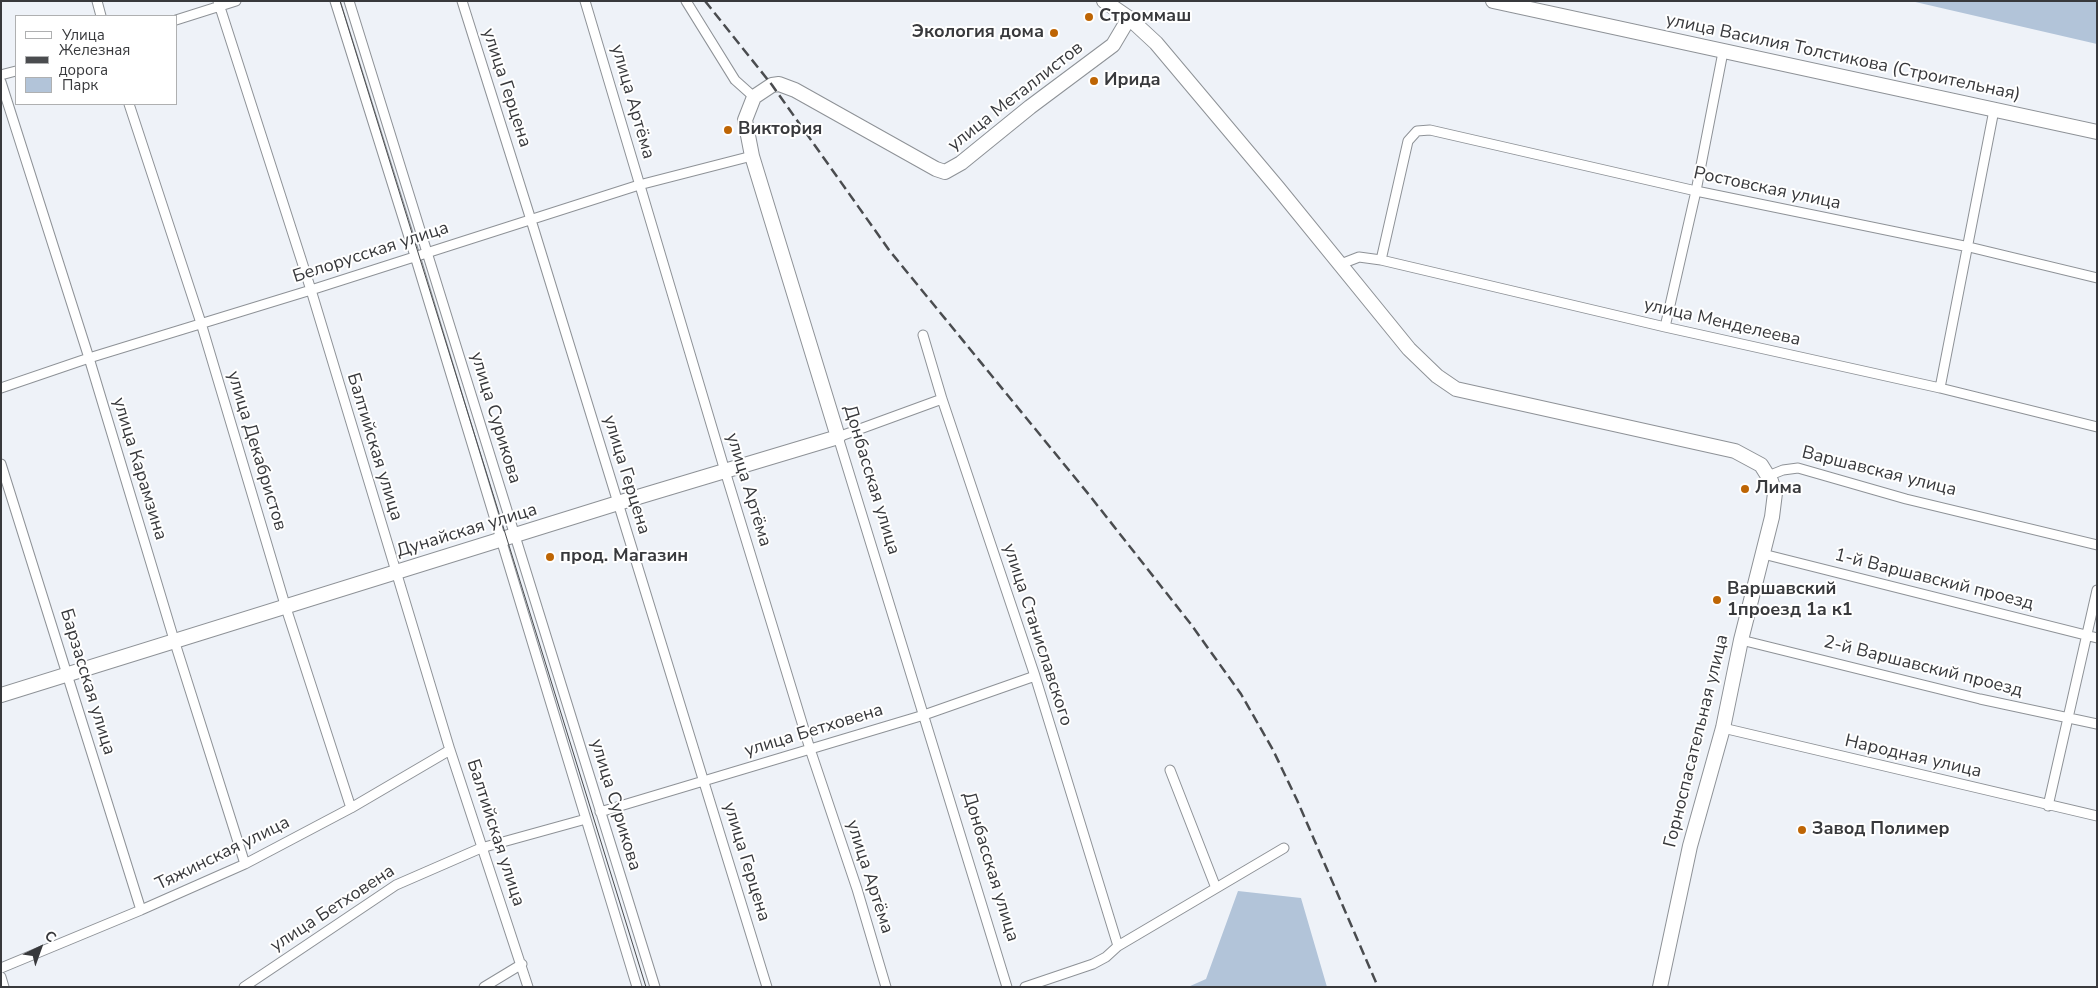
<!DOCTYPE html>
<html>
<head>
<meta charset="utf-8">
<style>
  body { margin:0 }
  #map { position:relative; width:2098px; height:988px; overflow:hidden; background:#eef2f8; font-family:"Nunito Sans",sans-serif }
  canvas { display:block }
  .frame { position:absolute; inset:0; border:2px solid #38393c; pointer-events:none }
  .legend { position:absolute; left:15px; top:15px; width:162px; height:90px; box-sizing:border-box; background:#fff; border:1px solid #afb0b1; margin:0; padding:6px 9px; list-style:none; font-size:15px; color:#38393c }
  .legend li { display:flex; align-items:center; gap:10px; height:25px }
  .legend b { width:25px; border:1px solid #afb0b1 }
  .north { position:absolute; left:15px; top:923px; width:50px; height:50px; -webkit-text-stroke:4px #fff; paint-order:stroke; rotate:42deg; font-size:14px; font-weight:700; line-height:20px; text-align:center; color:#38393c }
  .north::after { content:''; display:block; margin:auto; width:18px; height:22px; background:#38393c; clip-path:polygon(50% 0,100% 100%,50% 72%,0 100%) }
</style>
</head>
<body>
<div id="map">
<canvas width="2098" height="988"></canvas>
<div class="frame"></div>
<ul class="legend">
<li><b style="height:6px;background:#fff"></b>Улица</li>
<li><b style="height:6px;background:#4a4c4f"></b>Железная дорога</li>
<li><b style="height:14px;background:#b2c4d9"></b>Парк</li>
</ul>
<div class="north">С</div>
</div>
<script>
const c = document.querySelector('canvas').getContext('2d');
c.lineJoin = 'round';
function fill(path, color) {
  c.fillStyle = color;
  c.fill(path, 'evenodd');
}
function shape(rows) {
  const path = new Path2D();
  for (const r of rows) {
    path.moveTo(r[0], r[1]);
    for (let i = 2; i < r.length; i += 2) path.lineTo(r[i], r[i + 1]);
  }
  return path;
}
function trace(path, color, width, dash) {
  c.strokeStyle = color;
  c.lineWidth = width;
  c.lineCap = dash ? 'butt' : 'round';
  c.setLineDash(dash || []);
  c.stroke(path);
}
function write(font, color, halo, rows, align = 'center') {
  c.font = font + ' "Nunito Sans",sans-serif';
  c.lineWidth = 4;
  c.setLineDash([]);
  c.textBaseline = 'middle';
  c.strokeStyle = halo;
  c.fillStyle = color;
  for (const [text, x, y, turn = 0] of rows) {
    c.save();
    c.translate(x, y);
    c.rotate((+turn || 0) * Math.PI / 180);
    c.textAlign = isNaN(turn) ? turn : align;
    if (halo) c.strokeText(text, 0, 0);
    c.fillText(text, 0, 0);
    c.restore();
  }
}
fill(shape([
  [1911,1,2097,1,2097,44],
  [1238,891,1301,898,1327,987,1188,987,1206,979]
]), '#b2c4d9');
const street = shape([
  [97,1,101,16],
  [218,1,311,290,450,750,528,987],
  [335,1,415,256,637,987],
  [349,1,655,987],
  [462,1,531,220,767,987],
  [585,1,725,471,810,749,857,889,886,987],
  [686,1,735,80,754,97],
  [176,20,236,1],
  [1,75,16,71],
  [1,82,89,358,175,643,245,864],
  [129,104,201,323,286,608,351,808],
  [1381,260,1408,141,1417,131,1430,130,1696,191,1969,247,2097,278],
  [1341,264,1359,257,1381,260,1665,327,1940,388,2097,427],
  [1665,327,1696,191,1723,52],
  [923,335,942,399,1035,676,1118,946],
  [1,388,89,358,311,290,639,185,752,156],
  [1940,388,1994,110],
  [942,399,838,437,1007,987],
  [1,464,141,910],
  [1768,476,1783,470,1798,468,1906,499,2097,545],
  [1763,554,2097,638],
  [1741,640,1980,699,2097,724],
  [1723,728,2097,816],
  [1170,770,1216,888],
  [2048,806,2097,590],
  [600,812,924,715,1035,676],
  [1,968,141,910,245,864,351,808,450,750],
  [1,977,4,987],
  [244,987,396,885,481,848,586,819],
  [484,987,522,964],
  [1025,987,1093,964,1106,957,1118,946,1284,848]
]);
const secondary = shape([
  [1104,1,1129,18,1156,43,1278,188,1409,349,1437,376,1456,389,1735,451,1761,465,1771,481,1775,493,1772,517,1741,640,1723,728,1690,846,1660,987],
  [1493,1,2097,132],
  [1,695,618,503,838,437,752,156,745,120,754,97,772,85,779,84,795,90,936,169,945,172,961,163,1030,107,1113,45,1129,18]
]);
trace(street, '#8e9297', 11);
trace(secondary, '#8e9297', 16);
trace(street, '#fff', 9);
trace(secondary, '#fff', 14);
trace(shape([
  [340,1,646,987]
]), '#4a4c4f', 1);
trace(shape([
  [705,1,772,85,889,250,1090,496,1190,623,1241,694,1273,750,1297,800,1378,987]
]), '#4a4c4f', 2.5, [10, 5]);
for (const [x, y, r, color] of [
  [1089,17,5,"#be6504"],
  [1054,33,5,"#be6504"],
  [1094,81,5,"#be6504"],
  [728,130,5,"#be6504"],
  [1745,489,5,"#be6504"],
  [550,557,5,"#be6504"],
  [1717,600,5,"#be6504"],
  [1802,830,5,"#be6504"]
]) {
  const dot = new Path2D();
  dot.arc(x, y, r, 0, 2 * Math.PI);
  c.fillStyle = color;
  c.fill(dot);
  trace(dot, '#fff', 2);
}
write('bold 18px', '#38393c', '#fff', [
  ["Строммаш",1099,17],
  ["Экология дома",1044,33,"right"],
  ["Ирида",1104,81],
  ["Виктория",738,130],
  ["Лима",1755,489],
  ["прод. Магазин",560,557],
  ["Варшавский",1727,590],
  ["1проезд 1а к1",1727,611],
  ["Завод Полимер",1812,830]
], 'left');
write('18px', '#38393c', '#fff', [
  ["улица Василия Толстикова (Строительная)",1843,58,12],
  ["улица Герцена",506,88,72],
  ["улица Металлистов",1016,97,-38],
  ["улица Артёма",632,102,74],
  ["Ростовская улица",1767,189,12],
  ["Белорусская улица",371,253,-18],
  ["улица Менделеева",1722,323,13],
  ["улица Сурикова",495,418,73],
  ["Балтийская улица",374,447,73],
  ["улица Декабристов",256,451,73],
  ["улица Карамзина",139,469,73],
  ["Варшавская улица",1879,472,14],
  ["улица Герцена",626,475,73],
  ["Донбасская улица",871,480,73],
  ["улица Артёма",748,490,73],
  ["Дунайская улица",467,531,-17],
  ["1-й Варшавский проезд",1934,580,14],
  ["улица Станиславского",1037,635,72],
  ["2-й Варшавский проезд",1923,667,14],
  ["Барзасская улица",87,682,73],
  ["улица Бетховена",814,731,-17],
  ["Горноспасательная улица",1697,741,-76],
  ["Народная улица",1913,757,13],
  ["улица Сурикова",615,805,73],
  ["Балтийская улица",495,833,72],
  ["Тяжинская улица",223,854,-26],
  ["улица Герцена",746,862,73],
  ["Донбасская улица",990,867,73],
  ["улица Артёма",869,877,72],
  ["улица Бетховена",333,909,-33]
]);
</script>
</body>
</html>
